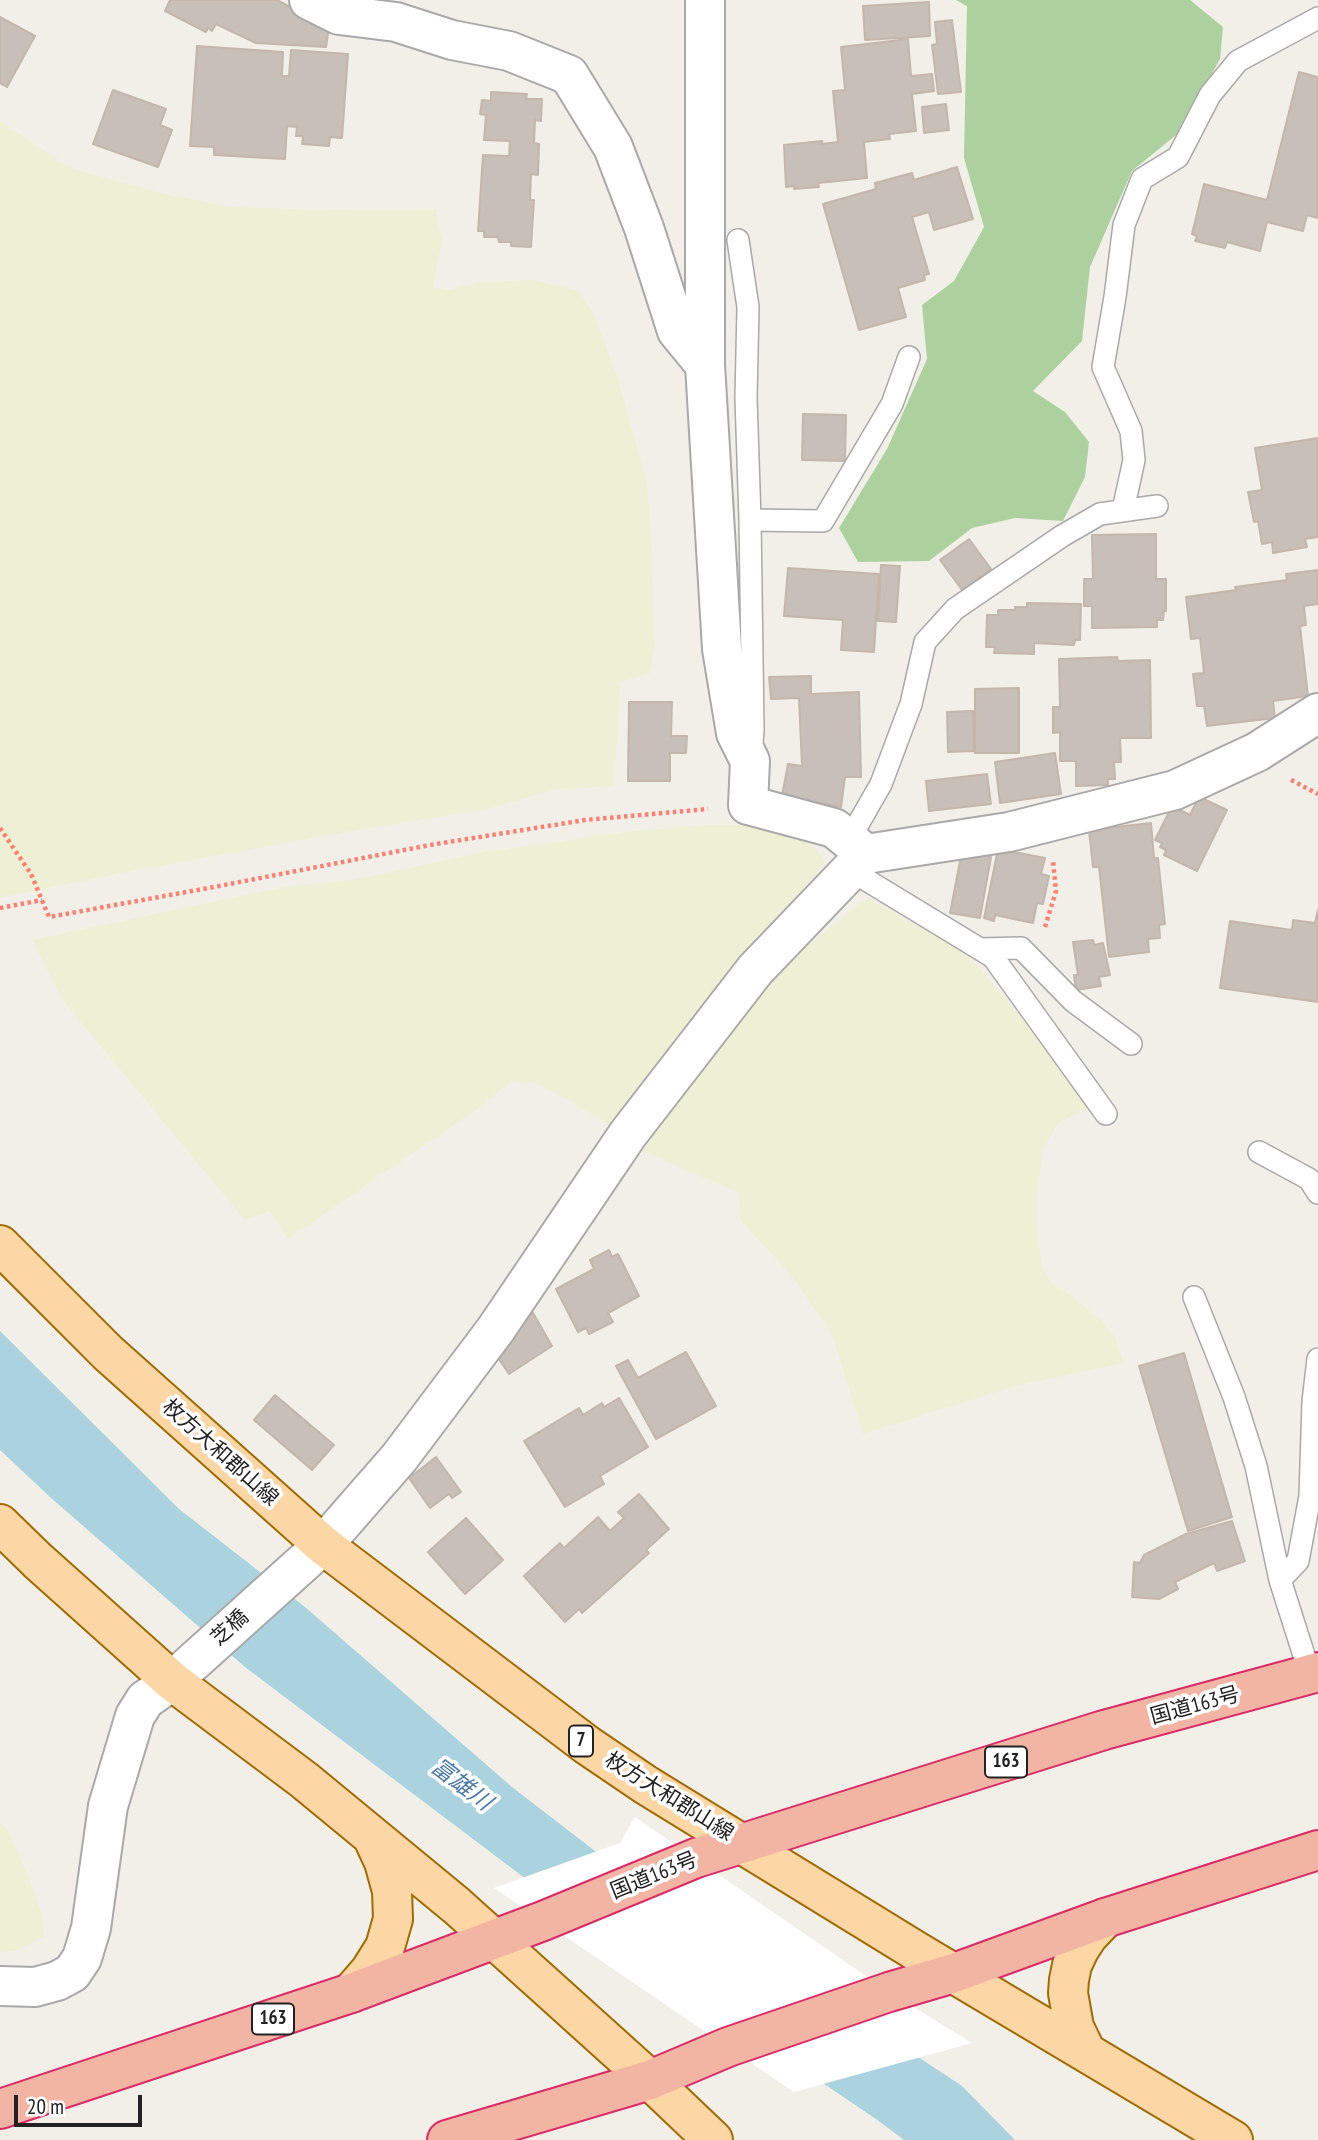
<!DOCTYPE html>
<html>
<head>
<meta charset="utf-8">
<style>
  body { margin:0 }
  #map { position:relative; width:1318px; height:2140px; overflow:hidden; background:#f2efe9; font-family:"PT Sans Narrow",sans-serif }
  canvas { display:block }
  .scale { position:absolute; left:14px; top:2095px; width:128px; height:32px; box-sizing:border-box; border:4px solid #222; border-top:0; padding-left:9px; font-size:21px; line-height:24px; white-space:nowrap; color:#222; -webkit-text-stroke:5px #fff; paint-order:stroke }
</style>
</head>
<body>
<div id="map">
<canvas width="1318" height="2140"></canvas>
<div class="scale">20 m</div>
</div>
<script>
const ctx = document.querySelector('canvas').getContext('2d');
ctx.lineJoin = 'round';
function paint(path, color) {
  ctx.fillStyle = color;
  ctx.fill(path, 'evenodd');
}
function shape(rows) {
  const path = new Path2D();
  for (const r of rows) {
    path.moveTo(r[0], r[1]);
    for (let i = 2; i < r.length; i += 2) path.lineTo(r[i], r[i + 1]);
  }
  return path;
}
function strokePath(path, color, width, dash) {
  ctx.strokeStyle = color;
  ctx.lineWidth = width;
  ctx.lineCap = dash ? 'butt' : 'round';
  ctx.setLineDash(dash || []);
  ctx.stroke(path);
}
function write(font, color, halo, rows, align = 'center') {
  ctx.font = font + ' "PT Sans Narrow","Noto Sans JP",sans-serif';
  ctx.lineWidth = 7;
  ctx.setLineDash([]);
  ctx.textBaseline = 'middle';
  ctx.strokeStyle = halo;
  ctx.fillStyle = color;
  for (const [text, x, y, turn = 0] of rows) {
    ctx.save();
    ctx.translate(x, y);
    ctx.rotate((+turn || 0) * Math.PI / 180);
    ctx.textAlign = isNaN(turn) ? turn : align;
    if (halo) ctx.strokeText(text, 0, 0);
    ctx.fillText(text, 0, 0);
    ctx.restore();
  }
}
paint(shape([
  [0,121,73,169,169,195,231,207,333,210,436,209,442,241,433,287,450,290,479,282,533,280,579,291,595,316,618,379,647,483,652,558,655,647,649,674,620,682,614,786,558,789,484,810,357,830,116,874,0,898],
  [703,825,759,825,810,843,826,862,709,999,613,1126,539,1084,511,1081,479,1108,288,1239,270,1211,245,1220,63,1001,32,940,279,888,357,879,485,852,625,832],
  [867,898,953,944,980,969,1028,1025,1076,1090,1094,1109,1082,1110,1058,1124,1043,1149,1037,1199,1038,1234,1042,1266,1051,1283,1072,1296,1100,1319,1115,1337,1124,1363,1019,1385,863,1434,832,1334,791,1275,740,1220,739,1193,643,1151,706,1058,751,1002,801,951],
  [0,1822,7,1829,28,1875,42,1915,44,1937,15,1951,0,1952]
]), '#eef0d5');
paint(shape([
  [956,0,1190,0,1223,27,1220,59,1181,131,1132,171,1090,267,1082,341,1033,391,1065,412,1089,442,1085,477,1063,521,1015,518,972,528,929,561,858,562,839,528,887,449,927,359,922,305,954,281,984,227,964,158,967,6]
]), '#add19e');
paint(shape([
  [0,1331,179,1509,305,1607,512,1787,617,1868,775,1962,962,2086,1015,2140,904,2140,876,2119,747,2032,652,1974,245,1667,50,1497,0,1450]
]), '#aad3df');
paint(shape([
  [635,1817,889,1992,972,2043,794,2092,494,1888,620,1843]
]), '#fff');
const building = shape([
  [170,0,277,0,307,16,330,21,326,47,256,43,216,24,212,31,208,28,206,32,165,11,170,0],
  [929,2,930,36,865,40,863,6,929,2],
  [0,17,35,36,7,87,0,83,0,17],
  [952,20,961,92,938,94,932,45,937,44,935,22,952,20],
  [908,39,911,76,932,74,934,91,912,94,916,131,889,134,890,139,864,142,867,178,818,183,819,187,794,189,794,186,786,187,784,145,822,141,822,144,838,142,833,91,845,90,841,47,908,39],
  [197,46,283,52,282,76,289,76,291,50,348,54,342,138,330,137,329,146,302,144,303,136,296,136,297,127,287,126,285,159,214,155,214,147,190,146,197,46],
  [1299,72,1318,77,1318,218,1307,215,1303,231,1267,222,1260,251,1227,242,1225,248,1195,241,1197,236,1192,234,1204,184,1267,200,1299,72],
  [113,90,166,109,160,125,172,130,158,167,93,144,113,90],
  [491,92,527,94,526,99,542,99,541,121,535,120,534,143,539,144,538,175,531,174,530,200,534,200,531,247,511,246,511,242,499,242,498,237,484,237,484,231,478,231,483,155,509,156,510,141,484,140,486,115,480,114,482,100,491,101,491,92],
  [946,104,949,130,924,133,922,107,946,104],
  [957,167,973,219,934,230,929,212,912,217,929,274,924,275,925,280,898,288,906,317,859,330,823,204,876,189,875,183,912,173,914,180,957,167],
  [803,414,846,415,845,461,802,460,803,414],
  [1318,438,1318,537,1305,539,1307,547,1273,553,1272,542,1262,544,1258,521,1254,522,1248,492,1262,490,1255,448,1318,438],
  [1156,534,1156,579,1166,579,1166,611,1164,611,1163,620,1157,620,1157,627,1092,628,1092,606,1084,606,1084,579,1093,579,1092,535,1156,534],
  [969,539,991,569,962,590,940,560,969,539],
  [881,565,900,566,896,622,878,621,881,565],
  [788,568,879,574,874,652,841,650,843,620,784,616,788,568],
  [1318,570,1318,604,1304,606,1306,625,1300,626,1308,696,1273,701,1275,718,1207,726,1204,706,1197,706,1193,674,1204,673,1200,638,1191,639,1186,597,1236,590,1235,587,1287,580,1286,574,1318,570],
  [1027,603,1081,604,1080,640,1075,640,1074,645,1034,643,1034,654,994,653,995,647,986,647,987,615,998,615,998,610,1015,610,1015,607,1027,607,1027,603],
  [1117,657,1118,661,1150,660,1151,738,1120,738,1121,762,1114,762,1115,779,1108,779,1108,785,1076,786,1076,761,1060,761,1060,732,1053,733,1053,707,1060,707,1059,659,1117,657],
  [811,676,811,694,859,692,861,777,845,777,841,807,782,796,788,764,802,766,799,698,771,699,769,677,811,676],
  [1019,688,1019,753,975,753,975,689,1019,688],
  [629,702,672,702,671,736,687,736,686,753,670,753,670,781,628,781,629,702],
  [973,711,974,751,948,752,947,712,973,711],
  [1055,753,1061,794,1000,803,995,762,1055,753],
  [987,774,991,804,929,811,926,781,987,774],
  [1199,797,1227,810,1197,871,1164,855,1166,850,1160,847,1162,843,1155,840,1172,806,1190,815,1199,797],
  [1151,823,1154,858,1158,858,1165,924,1159,925,1160,938,1148,939,1149,952,1109,957,1099,867,1093,867,1089,830,1151,823],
  [998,849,1045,858,1041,874,1049,876,1043,904,1037,903,1033,923,995,915,994,921,984,918,998,849],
  [962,851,991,857,980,918,950,913,962,851],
  [1318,910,1318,1002,1220,988,1230,921,1292,930,1293,920,1315,923,1318,910],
  [1093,940,1094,945,1103,943,1110,975,1099,977,1101,986,1076,990,1074,975,1078,975,1073,942,1093,940],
  [609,1250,612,1257,618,1254,639,1296,608,1313,613,1322,589,1334,586,1328,578,1332,556,1289,594,1269,590,1260,609,1250],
  [529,1306,552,1346,509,1374,494,1352,529,1306],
  [686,1352,716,1406,656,1439,616,1366,628,1360,638,1378,686,1352],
  [1184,1353,1232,1517,1188,1531,1139,1366,1184,1353],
  [275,1395,334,1445,312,1470,254,1420,275,1395],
  [619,1398,648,1447,600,1476,604,1484,565,1507,524,1441,579,1408,583,1415,602,1403,604,1407,619,1398],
  [436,1457,461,1492,452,1498,449,1494,430,1508,409,1478,436,1457],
  [639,1494,669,1529,646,1550,649,1553,582,1613,579,1609,565,1622,524,1576,560,1543,564,1548,598,1517,610,1531,624,1518,618,1512,639,1494],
  [466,1518,503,1560,465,1594,428,1552,466,1518],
  [1232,1521,1245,1561,1217,1571,1214,1563,1175,1582,1178,1589,1159,1599,1132,1597,1134,1562,1140,1563,1144,1555,1186,1534,1232,1521]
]);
paint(building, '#c7bfb8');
strokePath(building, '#c4b6ab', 2);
const service = shape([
  [738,240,748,307,746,398,750,520,753,729,752,744],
  [1123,510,1134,460,1131,431,1103,367,1115,297,1124,225,1142,179,1178,157,1210,95,1238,61,1318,18],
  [750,520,823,521,892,404,909,357],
  [849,840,881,784,911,704,925,642,955,609,1062,536,1100,514,1157,506],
  [850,870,993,957,1106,1114],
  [980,949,1021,948,1073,1001,1131,1044],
  [1259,1152,1309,1179,1318,1193],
  [1194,1297,1234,1397,1256,1466,1280,1580,1310,1674],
  [1280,1580,1298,1561,1310,1496,1313,1402,1318,1359]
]);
const minor = shape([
  [309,0,339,15,396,22,452,40,509,51,569,75,613,147,644,228,677,331,705,365,722,649,736,733,750,761,748,805,834,828,866,854],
  [705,0,705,365],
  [0,1986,35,1987,57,1981,72,1973,82,1958,91,1928,108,1806,135,1716,145,1700,172,1681,323,1545,399,1458,496,1329,628,1134,755,970,866,854,1009,832,1175,790,1257,752,1318,713]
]);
const primary = shape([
  [0,1245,108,1353,323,1545,587,1745,646,1785,916,1951,1233,2140],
  [0,1524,38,1561,172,1681,304,1780,457,1906,650,2080,713,2140],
  [351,1993,370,1971,385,1947,393,1919,392,1891,384,1862,372,1836],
  [1086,2052,1074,2027,1068,1993,1069,1980,1072,1965,1079,1950,1088,1936,1105,1918]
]);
const trunk = shape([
  [0,2109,351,1993,543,1921,696,1858,1104,1730,1318,1672],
  [447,2140,650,2080,728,2047,889,1992,954,1973,1105,1918,1318,1850]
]);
strokePath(service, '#a9a9a9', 24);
strokePath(minor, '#a9a9a9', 42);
strokePath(primary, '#a06b00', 42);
strokePath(trunk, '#dc2a67', 42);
strokePath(shape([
  [1291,780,1318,794],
  [0,828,31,874,49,917,214,887,430,845,585,820,708,809],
  [0,908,42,900],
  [1045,927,1056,891,1053,861]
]), '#fa8072', 4.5, [3.5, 3.5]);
strokePath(service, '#fff', 21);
strokePath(minor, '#fff', 38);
strokePath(primary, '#fcd6a4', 38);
strokePath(trunk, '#f2b4a3', 38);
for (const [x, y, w] of [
  [581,1741,24],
  [1006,1762,42],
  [273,2019,42]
]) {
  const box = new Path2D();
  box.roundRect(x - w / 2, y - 15.5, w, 31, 5);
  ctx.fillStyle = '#fff';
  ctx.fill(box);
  strokePath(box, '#222', 2);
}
write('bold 19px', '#222', null, [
  ["7",581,1741],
  ["163",1006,1762],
  ["163",273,2019]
]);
write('21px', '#222', '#fff', [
  ["枚方大和郡山線",220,1453,42],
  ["芝橋",230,1628,-42],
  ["国道163号",1195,1706,-15],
  ["枚方大和郡山線",669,1797,32],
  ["国道163号",654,1876,-22]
]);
write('italic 23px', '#4a7aab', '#fff', [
  ["富雄川",461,1785,37]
]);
</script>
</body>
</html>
